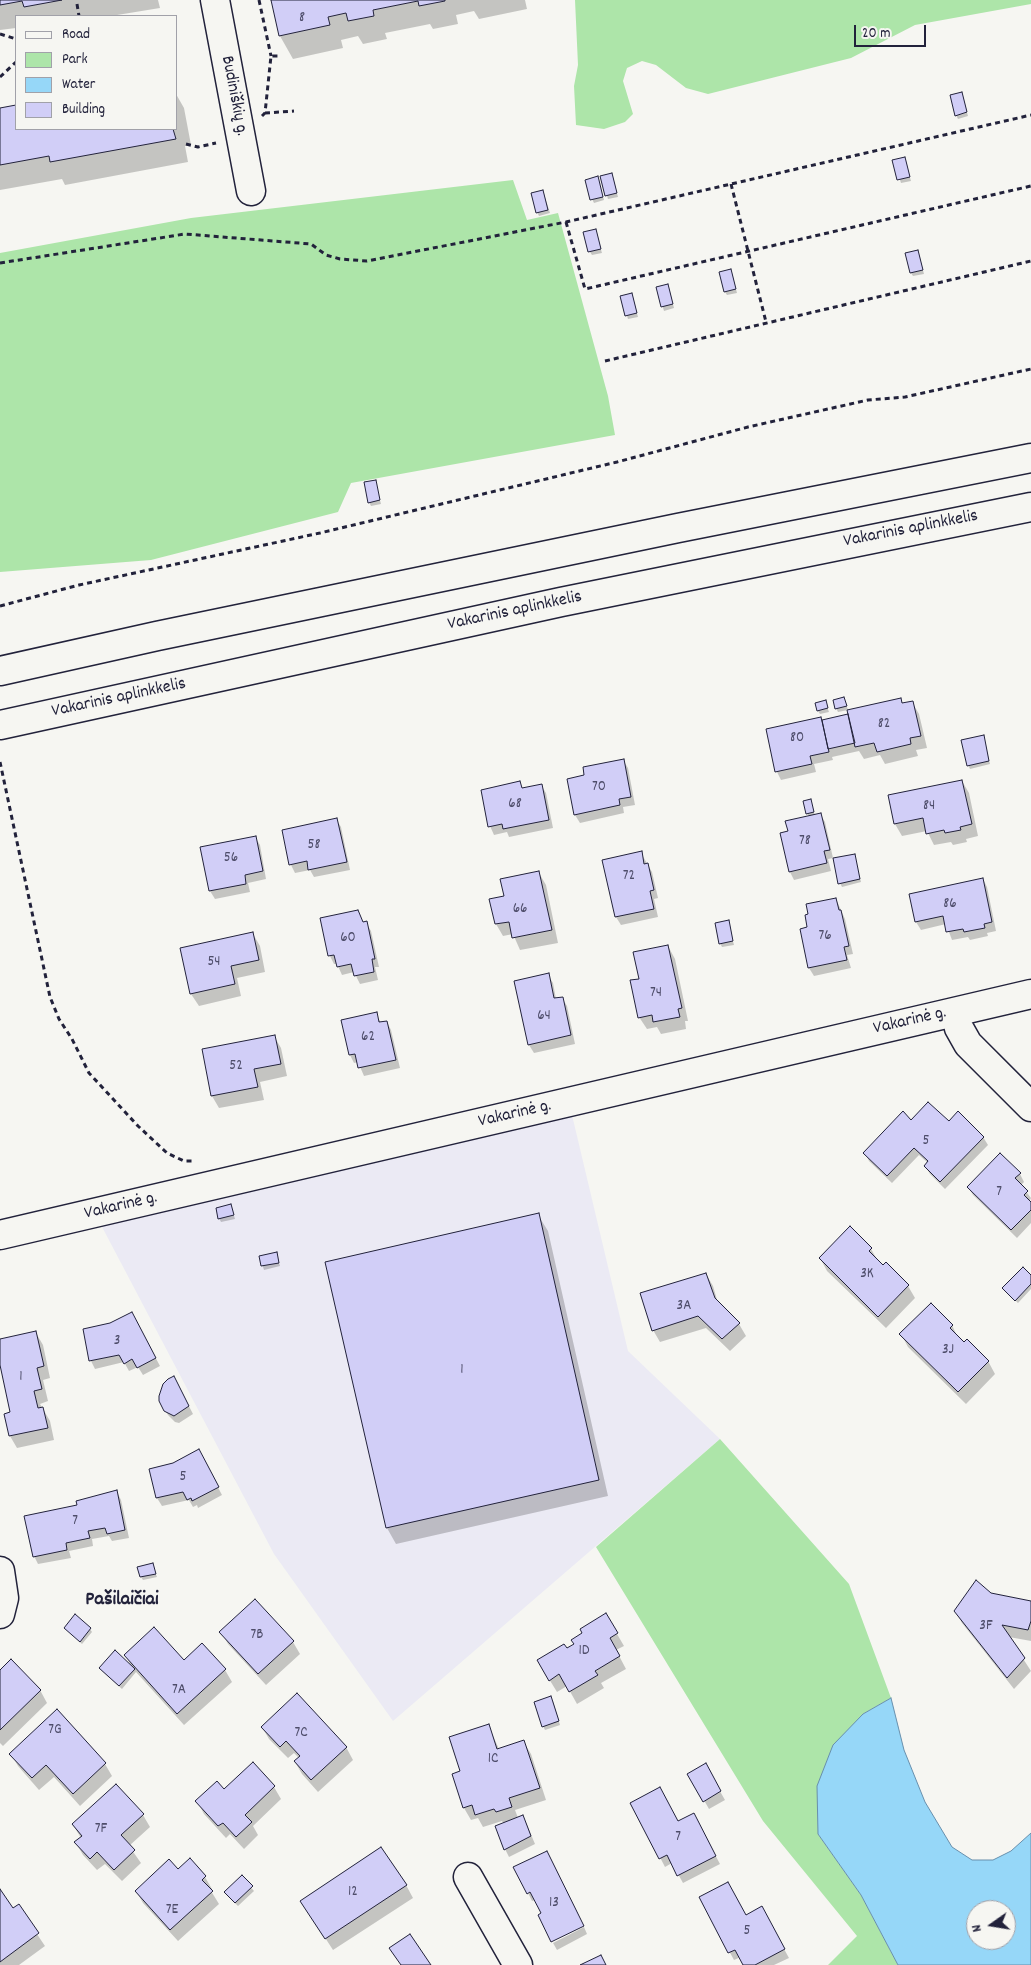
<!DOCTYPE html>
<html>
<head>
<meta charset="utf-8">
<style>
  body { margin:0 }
  #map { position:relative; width:1031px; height:1965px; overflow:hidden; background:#f6f6f2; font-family:Dekko,sans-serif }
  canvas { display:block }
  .legend { position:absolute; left:15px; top:15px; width:162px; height:115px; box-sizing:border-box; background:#f6f6f2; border:1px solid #a1a1a9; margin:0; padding:6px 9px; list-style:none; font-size:15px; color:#22223b }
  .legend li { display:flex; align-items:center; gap:10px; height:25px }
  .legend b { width:25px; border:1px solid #a1a1a9 }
  .north { position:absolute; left:966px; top:1900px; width:50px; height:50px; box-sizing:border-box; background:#f6f6f2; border:1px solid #a1a1a9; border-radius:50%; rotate:257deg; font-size:14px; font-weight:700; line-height:20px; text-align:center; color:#22223b }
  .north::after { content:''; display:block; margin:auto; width:18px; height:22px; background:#22223b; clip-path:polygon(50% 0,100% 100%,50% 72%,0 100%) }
  .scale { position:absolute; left:854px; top:25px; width:72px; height:22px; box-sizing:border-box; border:2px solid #22223b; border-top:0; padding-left:6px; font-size:15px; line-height:18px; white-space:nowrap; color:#22223b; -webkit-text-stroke:4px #f6f6f2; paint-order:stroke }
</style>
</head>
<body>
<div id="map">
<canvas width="1031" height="1965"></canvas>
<ul class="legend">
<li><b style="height:6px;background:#f6f6f2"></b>Road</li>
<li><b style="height:14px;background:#ade5a9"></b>Park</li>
<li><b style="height:14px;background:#96d7f8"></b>Water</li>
<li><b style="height:14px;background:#d1cef7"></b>Building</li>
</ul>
<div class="north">N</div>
<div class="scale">20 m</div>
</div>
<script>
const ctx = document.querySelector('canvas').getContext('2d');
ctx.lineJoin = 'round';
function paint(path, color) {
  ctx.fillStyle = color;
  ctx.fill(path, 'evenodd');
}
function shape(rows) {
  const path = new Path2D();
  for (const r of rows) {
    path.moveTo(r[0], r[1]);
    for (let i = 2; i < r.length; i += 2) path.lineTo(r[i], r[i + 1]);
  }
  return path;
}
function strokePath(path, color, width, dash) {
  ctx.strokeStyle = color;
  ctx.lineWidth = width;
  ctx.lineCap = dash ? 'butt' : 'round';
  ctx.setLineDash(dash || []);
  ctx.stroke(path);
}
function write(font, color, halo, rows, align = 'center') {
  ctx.font = font + ' Dekko,sans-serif';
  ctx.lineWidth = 4.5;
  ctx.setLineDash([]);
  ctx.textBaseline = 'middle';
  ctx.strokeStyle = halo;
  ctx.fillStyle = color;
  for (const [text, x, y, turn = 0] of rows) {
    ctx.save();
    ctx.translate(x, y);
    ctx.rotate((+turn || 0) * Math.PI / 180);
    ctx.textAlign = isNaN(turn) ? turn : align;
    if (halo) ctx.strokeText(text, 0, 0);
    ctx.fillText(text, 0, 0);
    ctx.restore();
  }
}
paint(shape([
  [572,1115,628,1351,720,1439,393,1721,274,1554,100,1223]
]), '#ebeaf4');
paint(shape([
  [575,0,1031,0,1031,4,915,25,851,58,708,94,686,88,656,65,642,61,627,68,623,81,633,114,625,122,604,129,576,125,574,86,578,65],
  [513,180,527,220,558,213,608,396,615,435,351,483,338,512,151,560,0,572,0,253,191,218],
  [720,1439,849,1584,891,1698,863,1714,818,1834,861,1895,898,1965,828,1965,857,1936,763,1821,596,1547]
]), '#ade5a9');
const water = shape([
  [891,1698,904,1750,925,1802,952,1847,972,1860,993,1860,1011,1851,1031,1833,1031,1965,898,1965,861,1895,818,1834,817,1786,833,1745,863,1714,891,1698],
  [976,1910,1006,1910,1006,1940,976,1940,976,1910]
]);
paint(water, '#96d7f8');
strokePath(water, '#688fac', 1);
paint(shape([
  [0,0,158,0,160,8,111,16,16,16,16,28,0,30],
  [272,0,525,0,527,9,479,19,474,11,456,15,458,24,433,29,430,24,385,33,387,39,363,44,358,36,341,40,343,48,293,59,280,36],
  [176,94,184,108,191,145,185,146,188,162,65,185,62,179,0,190,0,110,16,107,16,129,176,129],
  [962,94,968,116,958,119,956,115],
  [904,158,911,181,901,183,894,161],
  [612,174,618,197,608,199,601,177],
  [599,181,604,200,594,203,592,199],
  [543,191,550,213,539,216,537,212],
  [595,230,602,253,592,255,590,252],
  [919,255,924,274,913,276,911,273],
  [732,274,737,293,727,295,725,292],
  [668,285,674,308,664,311,657,288],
  [632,294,638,317,628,319,621,297],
  [375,481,381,504,371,506,369,502],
  [844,698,848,710,838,712,836,708],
  [901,699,903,704,912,702,919,714,927,748,916,750,918,756,885,764,880,755,864,759,859,751,832,757,833,760,814,764,816,772,781,780,777,772,767,730,820,718,822,721],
  [825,701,829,712,820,714,818,711],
  [983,736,990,764,970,769,968,765],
  [623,760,628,768,635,805,623,807,624,813,580,823,575,815,586,776],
  [962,781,969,793,978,836,966,839,967,842,953,845,951,842,934,845,927,831,902,836,895,824],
  [519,783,523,789,541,785,546,793,553,828,509,837,507,832,494,835,490,826],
  [810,801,815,815,820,814,825,822,833,858,828,859,831,871,794,880,790,872,789,832,809,817,807,813],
  [336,819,341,827,350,870,314,877,310,870,295,873,291,865,283,831],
  [255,837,260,845,266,879,248,883,250,892,215,899,210,891],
  [641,853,652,872,658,898,654,899,658,917,621,925,616,917,604,860],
  [854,855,861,882,842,887,840,883],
  [539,873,546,885,558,943,520,950,513,934,503,936,496,924,491,900,505,897],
  [983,879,987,887,996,931,987,933,988,936,970,940,968,937,952,940,946,924,921,930,916,922],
  [836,899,845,919,853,954,847,955,851,968,814,976,809,968,809,928],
  [321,919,366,923,371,931,379,967,375,967,378,980,360,984,354,972,342,975,337,964,334,964,330,956],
  [728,922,734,945,722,947,720,943],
  [253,934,260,946,265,972,237,978,241,996,199,1006,191,994],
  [668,946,675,959,688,1021,685,1021,686,1029,661,1034,657,1027,647,1029,639,1017,640,980],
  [548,975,553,983,556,999,562,998,567,1006,575,1044,534,1053,529,1045],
  [376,1014,381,1023,387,1022,391,1030,400,1068,364,1076,358,1062,354,1063,350,1055],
  [274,1036,281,1048,287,1076,260,1082,264,1100,219,1108,212,1096,203,1050],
  [911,1121,949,1123,983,1137,988,1145,945,1189,930,1174,925,1166,928,1163,919,1155,892,1183,869,1161,865,1153],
  [1020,1174,1024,1182,1021,1185,1031,1198,1029,1202,1031,1204,1031,1223,1017,1238,973,1195,968,1187],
  [231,1206,235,1219,221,1222,219,1218],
  [538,1215,548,1231,608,1496,396,1544,387,1528,327,1263],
  [871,1249,878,1261,908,1286,915,1298,886,1328,827,1271,820,1258],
  [276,1253,280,1266,264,1270,260,1257],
  [706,1274,713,1286,718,1303,739,1324,746,1336,730,1351,706,1328,660,1342,653,1330],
  [1031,1277,1031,1289,1018,1303,1006,1292],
  [136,1321,160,1366,143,1375,138,1367,129,1371,124,1362,95,1369,91,1361],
  [952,1325,958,1338,988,1361,995,1374,966,1404,908,1347,901,1334],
  [36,1333,43,1345,50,1378,43,1380,48,1401,40,1404,50,1421,54,1440,17,1448,10,1436,5,1415,12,1413,0,1359,0,1340],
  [178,1385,193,1414,179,1423,175,1422,168,1415,163,1407],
  [203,1459,222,1495,198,1508,197,1505,193,1507,189,1500,162,1506,157,1498,151,1470],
  [117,1492,121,1500,129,1538,112,1541,109,1536,92,1539,93,1546,69,1551,71,1558,38,1564,34,1556,78,1506],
  [152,1565,157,1577,143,1580,141,1577],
  [991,1594,1031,1602,1031,1641,1009,1637,1031,1671,1014,1689,962,1623,955,1611],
  [606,1615,624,1646,616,1650,626,1669,601,1683,604,1688,577,1704,567,1686,557,1692,538,1661,575,1644,584,1634],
  [65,1628,90,1629,92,1632,82,1644],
  [221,1632,293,1642,300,1654,266,1685,228,1644],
  [125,1655,184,1661,225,1670,232,1682,184,1725,136,1672,122,1689,102,1671,100,1668,132,1667],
  [0,1672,40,1690,47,1703,3,1746,0,1743],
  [553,1701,560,1725,545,1730,543,1726],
  [488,1725,499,1749,523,1741,531,1754,546,1800,515,1810,518,1818,523,1817,527,1825,535,1844,509,1857,505,1849,504,1824,502,1821,483,1827,478,1818,471,1820,464,1808,453,1775,461,1772],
  [262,1727,346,1747,353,1760,318,1792,302,1774,295,1762,299,1758,294,1753,288,1758,269,1739],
  [11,1754,105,1764,112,1776,80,1806,54,1777,39,1790,18,1766],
  [253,1764,274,1787,281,1799,253,1826,258,1835,244,1849,230,1834,226,1838,204,1814,197,1801,224,1791],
  [705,1765,725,1800,709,1809,689,1774],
  [632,1803,678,1823,698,1823,720,1864,683,1883,672,1863,665,1867],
  [143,1815,150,1827,129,1846,141,1863,122,1881,105,1864,97,1870,83,1855,76,1843,81,1838,73,1825],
  [546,1853,543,1914,536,1900,532,1901,528,1893],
  [190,1860,205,1877,212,1889,211,1891,219,1904,178,1941,143,1903,136,1891,178,1871],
  [242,1877,254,1891,238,1906,228,1896],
  [406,1885,413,1898,333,1950,309,1913],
  [0,1891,13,1910,18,1906,45,1946,19,1965,0,1965],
  [700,1898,746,1916,766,1916,789,1958,774,1965,745,1965,741,1957,734,1960],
  [584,1927,587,1934,557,1950,553,1943]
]), '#0003');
const building = shape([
  [0,0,62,0,24,7,22,1,0,5,0,0],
  [271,0,445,0,445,1,419,6,418,1,373,10,374,16,348,21,346,13,328,17,330,25,279,36,271,0],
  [962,92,967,112,955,116,950,95,962,92],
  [16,105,16,129,173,129,176,139,50,162,49,156,0,165,0,108,16,105],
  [905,157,910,177,897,180,892,160,905,157],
  [612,173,617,193,605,196,600,176,612,173],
  [598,176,603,197,590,200,585,180,598,176],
  [543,190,548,210,536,213,531,193,543,190],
  [596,229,601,249,588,252,583,232,596,229],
  [918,250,923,270,910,273,905,253,918,250],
  [731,269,736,289,724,292,719,272,731,269],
  [668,284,673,304,661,307,656,287,668,284],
  [632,293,637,313,625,316,620,296,632,293],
  [376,480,380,500,368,503,364,482,376,480],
  [844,697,847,706,835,709,833,700,844,697],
  [901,698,902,703,913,701,921,736,910,738,911,744,877,752,874,743,855,747,847,710,901,698],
  [826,700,828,708,817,711,815,703,826,700],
  [848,714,855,743,828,749,822,720,848,714],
  [821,717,829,752,810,756,812,764,775,772,766,729,821,717],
  [984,735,989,761,967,766,961,740,984,735],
  [624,759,631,797,619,799,620,805,574,815,567,779,584,775,583,767,624,759],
  [962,780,972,824,960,827,961,830,945,833,944,830,926,834,923,818,894,824,888,795,962,780],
  [520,781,522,788,542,784,549,820,503,829,502,824,488,827,481,790,520,781],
  [811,799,814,812,806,814,803,801,811,799],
  [821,813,830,850,824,851,827,863,789,872,780,833,788,831,785,821,821,813],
  [337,818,347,862,308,870,307,861,289,865,282,830,337,818],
  [256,836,263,871,245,875,246,884,209,891,200,847,256,836],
  [642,851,644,864,648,863,654,890,650,891,654,909,615,917,602,860,642,851],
  [855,854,860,879,838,884,833,858,855,854],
  [539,871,552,930,512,938,509,922,495,924,489,899,504,896,500,879,539,871],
  [983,878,992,922,984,924,985,928,964,932,963,929,946,932,943,916,915,922,909,894,983,878],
  [836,898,839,910,841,910,849,946,844,947,847,960,808,968,800,929,807,927,805,915,808,914,806,904,836,898],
  [358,910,363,922,367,921,375,959,372,959,374,972,354,976,351,964,337,967,334,955,328,956,320,918,358,910],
  [729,920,733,941,719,944,715,923,729,920],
  [253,932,259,960,231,966,235,984,190,994,180,948,253,932],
  [668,945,682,1008,678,1009,680,1017,653,1022,652,1015,638,1018,630,980,639,979,633,952,668,945],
  [549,973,554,998,563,997,571,1035,528,1045,514,981,549,973],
  [377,1012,379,1022,387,1021,396,1060,358,1068,355,1054,349,1055,341,1020,377,1012],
  [275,1035,281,1064,254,1069,258,1087,211,1096,202,1049,275,1035],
  [928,1102,949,1121,958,1111,984,1137,940,1182,924,1166,928,1161,914,1148,887,1176,863,1153,903,1111,911,1120,928,1102],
  [1000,1153,1021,1173,1015,1178,1028,1191,1024,1195,1031,1202,1031,1210,1011,1230,967,1187,1000,1153],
  [231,1204,234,1215,218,1219,216,1208,231,1204],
  [539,1213,599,1480,386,1528,325,1262,539,1213],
  [850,1226,872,1248,869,1251,883,1265,886,1262,909,1285,878,1317,819,1258,850,1226],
  [277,1252,279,1263,261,1266,259,1256,277,1252],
  [1023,1267,1031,1275,1031,1284,1015,1301,1002,1288,1023,1267],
  [706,1273,715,1298,740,1323,722,1339,698,1316,652,1331,640,1293,706,1273],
  [931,1303,953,1325,950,1328,964,1342,967,1339,989,1361,958,1392,899,1334,931,1303],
  [132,1312,156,1358,137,1368,132,1359,124,1364,119,1355,89,1361,83,1329,110,1323,132,1312],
  [36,1331,44,1366,37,1368,42,1389,34,1391,38,1408,43,1407,48,1428,9,1436,4,1414,10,1412,0,1365,0,1339,36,1331],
  [174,1376,189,1406,174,1416,164,1411,159,1401,159,1396,163,1384,168,1379,174,1376],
  [199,1449,219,1487,192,1501,191,1498,187,1500,183,1492,156,1498,149,1469,173,1463,199,1449],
  [117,1490,125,1530,107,1534,105,1528,88,1531,90,1538,66,1543,67,1550,33,1557,24,1516,77,1505,76,1501,117,1490],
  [153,1563,156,1574,140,1577,137,1567,153,1563],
  [976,1580,991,1593,1031,1601,1031,1621,1028,1630,1002,1625,1025,1658,1007,1678,954,1611,976,1580],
  [255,1599,294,1641,258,1674,219,1632,255,1599],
  [606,1613,618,1633,610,1638,620,1656,595,1671,598,1675,569,1692,559,1674,549,1681,537,1660,564,1644,567,1648,574,1644,571,1640,582,1633,580,1629,606,1613],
  [75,1614,91,1628,80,1642,64,1628,75,1614],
  [154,1627,184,1660,202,1643,226,1669,177,1714,124,1655,154,1627],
  [115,1650,135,1669,119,1686,99,1668,115,1650],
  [11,1659,41,1690,0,1730,0,1670,11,1659],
  [297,1693,347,1747,311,1780,294,1761,300,1756,286,1741,280,1747,261,1727,297,1693],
  [551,1696,559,1721,542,1727,534,1702,551,1696],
  [57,1709,106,1763,73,1794,46,1765,32,1778,9,1754,57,1709],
  [489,1724,497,1749,524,1740,540,1788,509,1798,512,1807,496,1812,494,1809,475,1815,472,1805,463,1808,452,1774,460,1771,449,1737,489,1724],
  [253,1762,275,1786,245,1815,252,1822,236,1837,223,1823,218,1826,195,1801,217,1781,224,1789,253,1762],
  [706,1763,721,1791,703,1802,687,1774,706,1763],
  [116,1784,144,1814,121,1835,135,1850,114,1870,97,1852,90,1859,74,1842,82,1836,72,1824,116,1784],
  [660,1787,678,1821,694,1813,716,1856,677,1876,667,1855,659,1859,630,1803,660,1787],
  [523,1815,531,1836,504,1850,495,1826,523,1815],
  [381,1847,407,1885,325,1939,300,1901,381,1847],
  [547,1851,584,1926,551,1942,538,1915,541,1913,530,1892,527,1894,513,1867,547,1851],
  [190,1858,206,1876,202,1880,213,1891,170,1930,135,1891,169,1859,178,1869,190,1858],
  [242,1875,253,1886,235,1903,224,1892,242,1875],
  [728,1882,746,1915,762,1906,785,1949,755,1965,743,1965,735,1950,728,1953,699,1897,728,1882],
  [0,1889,13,1908,19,1904,39,1933,0,1962,0,1889],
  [410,1934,431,1965,401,1965,389,1948,410,1934],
  [601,1955,606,1965,580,1965,601,1955]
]);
paint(building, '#d1cef7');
strokePath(building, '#22223b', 1);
const minor = shape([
  [215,0,251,191],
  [955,1012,959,1028,968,1044,1031,1107],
  [0,1235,1031,994],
  [0,1571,4,1598,0,1614],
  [468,1877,518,1965]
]);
const trunk = shape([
  [0,671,157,636,678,528,1031,458],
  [0,725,561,602,1031,507]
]);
strokePath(minor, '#22223b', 31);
strokePath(trunk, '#22223b', 31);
strokePath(shape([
  [259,0,271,56],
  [77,4,79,16],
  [0,34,16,39],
  [0,77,16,62],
  [265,113,294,111],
  [262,116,265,113,271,56,280,56],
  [186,144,198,147,216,143],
  [731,184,766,322],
  [566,222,585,289,1031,186],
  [0,263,185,234,311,244,326,255,340,259,367,261,566,222,1031,115],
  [605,361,1031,261],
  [0,606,79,585,320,533,617,462,748,427,868,400,905,397,1031,369],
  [0,762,50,997,59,1019,72,1039,89,1073,138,1126,167,1153,184,1161,195,1161]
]), '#22223b', 3, [5, 4]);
strokePath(minor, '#f6f6f2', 28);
strokePath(trunk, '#f6f6f2', 28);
write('15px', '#4e4d6a', null, [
  ["8",302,19],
  ["82",884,725],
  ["80",797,739],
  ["70",599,788],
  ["68",515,805],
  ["84",929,807],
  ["78",805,842],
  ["58",314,846],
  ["56",231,859],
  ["72",629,877],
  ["86",950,905],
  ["66",520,910],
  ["76",825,937],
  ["60",348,939],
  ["54",214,963],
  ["74",656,994],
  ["64",544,1017],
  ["62",368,1038],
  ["52",236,1067],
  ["5",926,1142],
  ["7",999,1193],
  ["3K",867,1275],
  ["3A",684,1307],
  ["3",117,1342],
  ["3J",948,1351],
  ["1",462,1371],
  ["1",21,1378],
  ["5",183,1478],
  ["7",75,1522],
  ["3F",986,1627],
  ["7B",257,1636],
  ["1D",584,1652],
  ["7A",179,1691],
  ["7G",55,1731],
  ["7C",301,1734],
  ["1C",493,1760],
  ["7F",101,1830],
  ["7",678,1838],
  ["12",353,1893],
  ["13",554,1904],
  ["7E",172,1911],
  ["5",747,1932]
]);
write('18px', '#22223b', '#f6f6f2', [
  ["Budiniškių g.",233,96,79],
  ["Vakarinis aplinkkelis",911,530,-11],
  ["Vakarinis aplinkkelis",515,612,-12],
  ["Vakarinis aplinkkelis",119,699,-12],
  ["Vakarinė g.",910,1022,-13],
  ["Vakarinė g.",515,1115,-13],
  ["Vakarinė g.",121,1207,-13]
]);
write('bold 20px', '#22223b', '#f6f6f2', [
  ["Pašilaičiai",122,1601]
]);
</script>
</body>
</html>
